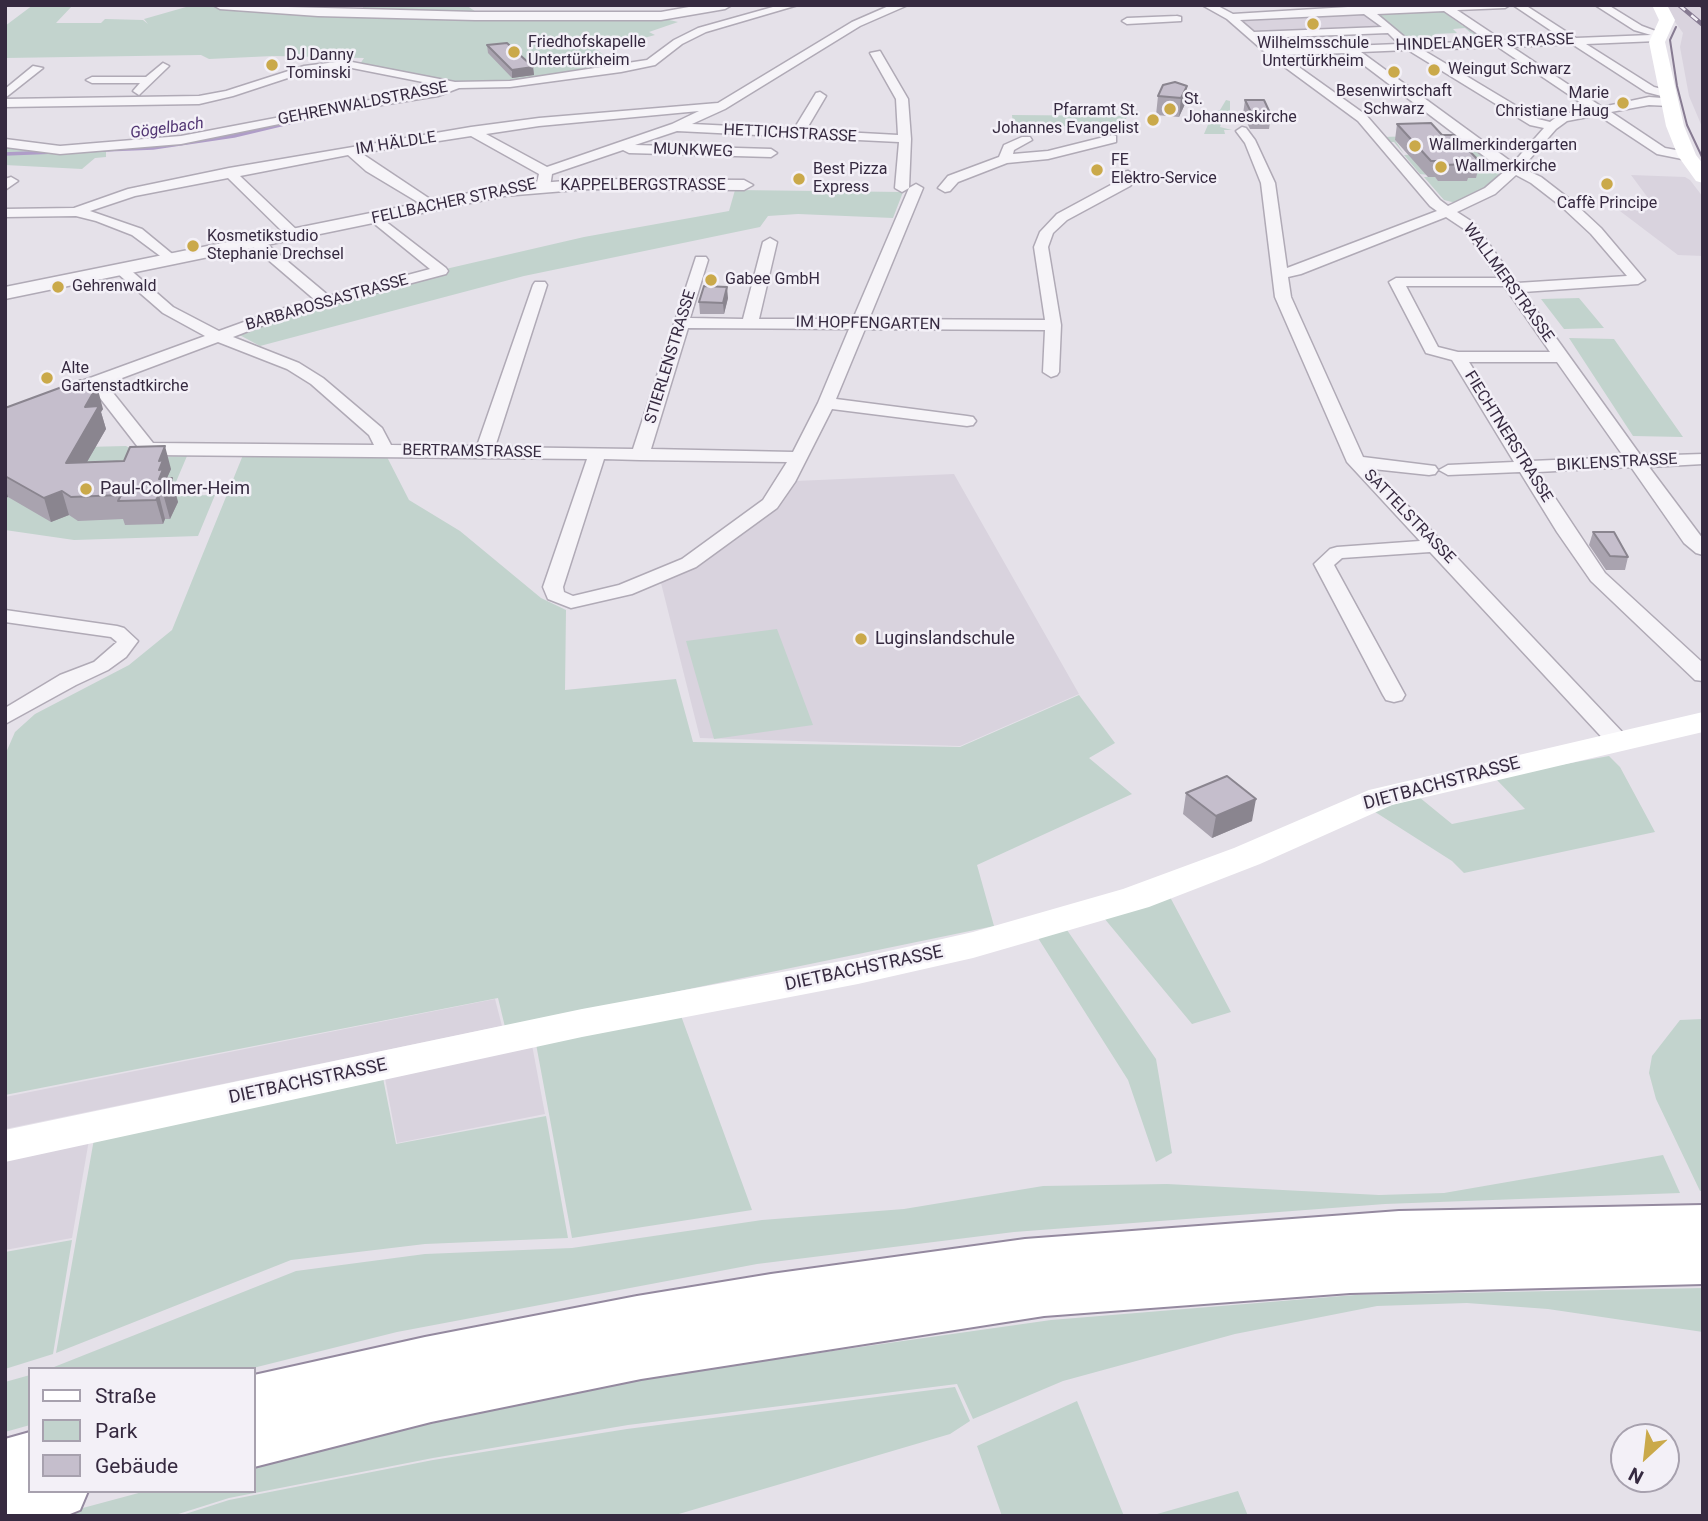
<!DOCTYPE html>
<html>
<head>
<meta charset="utf-8">
<style>
  body { margin:0 }
  #map { position:relative; width:1708px; height:1521px; overflow:hidden; background:#e5e1e9; font-family:Roboto,sans-serif }
  canvas { display:block }
  .frame { position:absolute; inset:0; border:7px solid #362a40; pointer-events:none }
  .legend { position:absolute; left:28px; top:1367px; width:228px; height:126px; box-sizing:border-box; background:#f3f0f7; border:2px solid #a7a1ae; margin:0; padding:9px 12px; list-style:none; font-size:21px; color:#362a40 }
  .legend li { display:flex; align-items:center; gap:14px; height:35px }
  .legend b { width:35px; border:2px solid #a7a1ae }
  .north { position:absolute; left:1610px; top:1423px; width:70px; height:70px; box-sizing:border-box; background:#f3f0f7; border:2px solid #a7a1ae; border-radius:50%; rotate:207deg; font-size:19px; font-weight:700; line-height:28px; text-align:center; color:#362a40 }
  .north::after { content:''; display:block; margin:auto; width:24px; height:32px; background:#caa94a; clip-path:polygon(50% 0,100% 100%,50% 72%,0 100%) }
</style>
</head>
<body>
<div id="map">
<canvas width="1708" height="1521"></canvas>
<div class="frame"></div>
<ul class="legend">
<li><b style="height:9px;background:#fff"></b>Straße</li>
<li><b style="height:19px;background:#c2d3cd"></b>Park</li>
<li><b style="height:19px;background:#c5becc"></b>Gebäude</li>
</ul>
<div class="north">N</div>
</div>
<script>
const ctx = document.querySelector('canvas').getContext('2d');
ctx.lineJoin = 'round';
function paint(path, color) {
  ctx.fillStyle = color;
  ctx.fill(path, 'evenodd');
}
function shape(rows) {
  const path = new Path2D();
  for (const r of rows) {
    path.moveTo(r[0], r[1]);
    for (let i = 2; i < r.length; i += 2) path.lineTo(r[i], r[i + 1]);
  }
  return path;
}
function strokePath(path, color, width, dash) {
  ctx.strokeStyle = color;
  ctx.lineWidth = width;
  ctx.lineCap = dash ? 'butt' : 'round';
  ctx.setLineDash(dash || []);
  ctx.stroke(path);
}
function write(font, color, halo, rows, align = 'center') {
  ctx.font = font + ' Roboto,sans-serif';
  ctx.lineWidth = 5;
  ctx.setLineDash([]);
  ctx.textBaseline = 'middle';
  ctx.strokeStyle = halo;
  ctx.fillStyle = color;
  for (const [text, x, y, turn = 0] of rows) {
    ctx.save();
    ctx.translate(x, y);
    ctx.rotate((+turn || 0) * Math.PI / 180);
    ctx.textAlign = isNaN(turn) ? turn : align;
    if (halo) ctx.strokeText(text, 0, 0);
    ctx.fillText(text, 0, 0);
    ctx.restore();
  }
}
paint(shape([
  [1663,5,1703,5,1703,129,1689,96,1680,47,1683,33],
  [1366,13,1387,29,1258,34,1239,19],
  [1631,175,1685,177,1690,180,1703,197,1703,256,1678,255,1612,205,1654,206],
  [954,474,1079,694,960,746,700,738,661,583,695,565,777,506,796,481],
  [495,999,502,1026,5,1129,5,1097],
  [532,1045,545,1114,397,1143,385,1078],
  [89,1140,72,1238,5,1250,5,1157]
]), '#d9d3de');
paint(shape([
  [33,5,73,5,56,23,101,23,105,19,143,20,148,24,144,19,193,5,279,12,661,18,678,22,649,32,655,35,615,46,594,47,618,67,493,84,455,82,360,64,364,58,273,56,209,59,201,55,5,58,5,26],
  [363,5,466,5,479,14,363,11],
  [1441,10,1463,26,1468,26,1479,34,1473,35,1465,28,1453,29,1457,33,1434,34,1443,42,1404,43,1401,41,1409,40,1373,13,1401,12,1404,14],
  [1226,100,1230,101,1230,120,1223,119,1220,127,1232,130,1224,130,1225,134,1204,134,1213,113,1220,110],
  [1012,115,1128,116,1120,127,1013,125],
  [1460,135,1462,137,1446,138,1450,142,1468,143,1504,170,1495,183,1456,203,1444,200,1424,177,1435,177,1439,181,1467,180,1420,174,1404,155,1421,154,1412,139,1395,140,1404,154,1394,142,1386,142,1381,137],
  [5,146,57,153,106,151,106,157,95,158,82,169,5,165],
  [735,190,903,192,893,218,798,214,768,216,760,227,524,276,260,346,234,332,258,320,437,271,584,237,729,211],
  [1579,298,1604,328,1564,329,1541,299],
  [1569,338,1614,339,1683,437,1633,436],
  [126,446,147,457,187,456,170,496,215,495,198,536,74,540,5,530,5,449],
  [243,455,387,457,409,500,460,531,541,598,566,610,565,690,676,679,693,742,960,747,1079,695,1115,743,1089,758,1132,794,977,865,994,926,505,1027,498,998,5,1095,5,755,15,732,35,714,129,665,172,630],
  [777,629,813,725,714,739,686,641],
  [1609,756,1620,767,1655,832,1464,873,1452,861,1372,810,1419,797,1452,824,1525,809,1494,777],
  [1170,897,1231,1012,1192,1024,1104,918],
  [1067,930,1156,1059,1172,1153,1156,1162,1128,1080,1038,938],
  [680,1013,752,1210,572,1238,536,1044],
  [1703,1019,1703,1191,1700,1191,1656,1099,1649,1073,1652,1056,1680,1020],
  [383,1078,396,1144,546,1116,568,1238,425,1244,291,1260,56,1353,94,1139],
  [1663,1155,1680,1193,1385,1204,1014,1232,757,1264,397,1332,249,1369,49,1369,296,1271,425,1254,572,1248,762,1220,904,1209,1043,1186,1167,1184,1379,1195,1444,1193],
  [72,1240,53,1354,5,1369,5,1252],
  [1703,1288,1703,1332,1548,1309,1467,1303,1377,1306,1235,1334,1063,1381,973,1419,957,1384,628,1425,433,1458,229,1498,172,1516,53,1516,146,1491,254,1491,254,1464,432,1419,635,1379,1051,1320,1355,1295],
  [30,1375,30,1425,5,1432,5,1382],
  [955,1387,970,1421,950,1434,672,1516,179,1516,229,1500,433,1460,627,1429],
  [1077,1401,1124,1516,1002,1516,977,1446],
  [1238,1491,1248,1516,1150,1516]
]), '#c2d3cd');
strokePath(shape([
  [5,154,153,148,234,136,318,116]
]), '#af9dc8', 3.5);
const minor = shape([
  [780,5,798,5,706,32,682,44,655,65,621,72,510,87,459,88,438,96,338,112,181,144,60,154,5,147,5,139,60,146,181,136,443,86,352,68,336,68,309,71,233,96,199,104,5,107,5,99,199,96,226,91,304,66,336,62,352,62,455,82,510,81,647,60,674,40,698,28,780,5],
  [891,5,908,5,860,26,725,109,692,124,794,129,816,93,820,92,826,96,806,130,898,135,896,99,870,53,880,51,908,99,911,139,909,188,902,192,895,188,899,142,677,131,635,145,771,149,777,153,771,157,629,153,623,150,552,174,550,187,543,191,536,187,539,174,471,136,361,153,436,203,438,206,431,210,366,171,348,155,240,176,299,232,301,235,294,239,289,238,228,178,135,196,90,211,142,229,176,257,178,260,176,263,171,264,132,235,96,221,76,216,5,217,5,209,74,208,128,189,229,168,471,127,539,118,718,103,852,22,891,5],
  [699,111,672,124,547,167,486,134,539,126,699,111],
  [1202,5,1216,5,1233,14,1364,6,1510,5,1505,8,1457,10,1502,40,1562,38,1513,5,1525,5,1576,38,1651,35,1634,30,1595,5,1608,5,1642,26,1661,33,1659,35,1662,38,1657,41,1586,44,1654,87,1673,92,1675,94,1669,98,1646,92,1572,44,1512,47,1602,107,1649,97,1674,99,1674,105,1670,106,1649,105,1611,112,1665,148,1692,153,1693,156,1687,160,1657,154,1598,115,1567,121,1556,129,1522,168,1541,177,1572,201,1601,228,1645,280,1638,284,1523,292,1641,456,1703,454,1703,464,1649,467,1703,539,1703,555,1696,553,1684,543,1631,467,1538,472,1605,573,1703,663,1703,681,1695,680,1591,581,1557,532,1520,472,1448,475,1439,470,1448,465,1514,462,1452,360,1426,353,1389,282,1396,278,1498,278,1464,229,1446,217,1301,274,1288,277,1291,297,1363,457,1435,466,1438,470,1435,474,1429,475,1373,469,1625,735,1628,740,1625,745,1609,745,1430,552,1342,558,1334,565,1405,695,1402,700,1394,702,1386,700,1383,695,1314,564,1330,549,1337,547,1420,541,1347,462,1275,297,1261,183,1245,143,1236,131,1242,127,1246,128,1255,140,1275,183,1287,268,1437,211,1430,206,1358,121,1267,54,1227,19,1202,5],
  [1444,11,1488,41,1413,44,1377,14,1444,11],
  [1364,14,1382,27,1254,32,1240,20,1364,14],
  [1388,33,1399,44,1274,49,1261,38,1388,33],
  [1498,47,1590,109,1559,115,1550,122,1538,119,1423,50,1498,47],
  [1408,50,1530,125,1544,128,1513,163,1361,52,1408,50],
  [1348,53,1497,166,1506,170,1485,188,1448,206,1440,200,1366,115,1282,55,1348,53],
  [1516,175,1531,183,1562,207,1591,234,1627,276,1517,283,1474,223,1457,212,1495,194,1516,175],
  [1406,286,1504,286,1550,352,1458,352,1438,347,1406,286],
  [1469,362,1557,362,1624,457,1531,461,1469,362],
  [1177,16,1181,17,1181,21,1127,24,1122,21,1127,18,1177,16],
  [163,63,169,66,167,68,139,95,133,91,140,83,92,83,86,80,92,77,146,77,163,63],
  [33,66,43,68,5,98,5,89,33,66],
  [1112,135,1116,136,1116,142,1048,159,1007,163,958,182,950,191,945,192,938,188,948,176,999,157,1004,145,1022,137,1030,137,1032,140,1014,150,1013,154,1048,151,1112,135],
  [1128,171,1137,178,1130,186,1067,220,1053,233,1048,247,1061,325,1059,372,1057,375,1051,377,1043,372,1045,330,865,329,836,399,967,416,973,417,976,421,973,425,967,426,832,409,795,482,777,508,696,567,632,594,571,608,548,599,543,587,587,459,153,455,141,451,93,389,85,391,77,386,79,382,205,336,163,313,117,273,115,270,117,267,127,267,173,307,219,331,277,310,315,300,252,246,252,240,262,240,329,296,430,269,371,221,371,215,376,214,446,268,448,271,446,274,287,316,233,337,299,363,323,378,382,428,391,445,477,446,533,285,535,282,545,282,547,285,495,447,633,449,696,257,706,257,708,260,690,318,743,319,763,242,770,238,777,242,759,319,853,319,909,188,916,184,923,188,869,319,1045,320,1034,247,1040,232,1057,214,1120,180,1123,172,1128,171],
  [688,328,849,329,818,403,793,452,651,449,688,328],
  [218,342,287,369,311,384,369,435,374,445,153,443,106,384,218,342],
  [604,459,640,460,787,462,763,500,682,559,619,585,573,596,564,592,563,587,604,459],
  [11,177,18,181,5,190,5,179,11,177],
  [5,610,117,626,124,628,138,641,126,657,108,670,76,685,5,724,5,708,60,675,94,662,117,642,111,637,5,622,5,610]
]);
const tertiary = shape([
  [213,5,475,12,661,12,700,5,732,5,725,9,661,20,475,20,318,16,220,9,213,5],
  [589,179,744,180,753,185,744,190,589,189,504,196,5,299,5,287,504,186,589,179]
]);
const trunk = shape([
  [1703,1205,1703,1284,1350,1293,1044,1316,641,1379,431,1422,254,1467,254,1375,425,1337,637,1296,771,1274,1025,1239,1399,1211,1703,1205],
  [30,1432,30,1491,88,1491,80,1510,65,1516,5,1516,5,1439,30,1432]
]);
strokePath(minor, '#b0aab6', 3);
strokePath(tertiary, '#b0aab6', 3);
strokePath(trunk, '#94899f', 4);
paint(minor, '#f6f4f8');
paint(tertiary, '#f6f4f8');
paint(shape([
  [1652,5,1667,5,1675,20,1665,42,1684,126,1696,155,1703,164,1703,183,1696,181,1678,156,1666,126,1649,42,1659,20,1652,5],
  [1703,712,1703,732,1392,805,1260,864,1149,907,973,958,858,984,582,1037,5,1162,5,1130,582,1009,858,958,973,932,1123,889,1234,848,1369,790,1703,712]
]), '#fff');
paint(trunk, '#fff');
strokePath(shape([
  [1676,27,1670,40,1677,86,1687,125,1703,159]
]), '#877b92', 2);
const rail = shape([
  [1679,5,1703,25],
  [1701,5,1703,7]
]);
strokePath(rail, '#877b92', 4.5);
strokePath(rail, '#f3f0f7', 2.5, [8]);
paint(shape([
  [487,45,533,67,534,75,512,78,488,53],
  [1187,86,1185,104,1179,117,1156,115,1158,96],
  [1245,100,1271,115,1269,129,1250,129,1243,114],
  [1397,124,1442,135,1480,162,1476,178,1468,178,1467,181,1438,181,1435,177,1428,177,1395,140],
  [728,298,724,314,700,314,699,302],
  [5,408,103,409,101,412,106,429,87,462,171,469,167,478,178,502,170,519,165,519,163,524,125,525,123,519,78,521,69,515,51,522,8,497,5,498],
  [1593,532,1628,557,1625,570,1606,570,1589,545],
  [1186,793,1252,821,1212,838,1183,814]
]), '#a9a3af');
paint(shape([
  [533,67,534,75,512,78,512,70],
  [1187,86,1185,104,1179,117,1181,98],
  [727,287,728,298,724,314,723,303],
  [97,386,103,409,101,412,106,429,73,486,66,463,85,407],
  [165,446,171,469,167,478,169,484,172,478,178,502,170,519,159,479,159,461],
  [5,487,8,497,5,498],
  [62,491,69,515,51,522,44,498],
  [159,495,165,519,163,524,156,500],
  [1256,799,1252,821,1212,838,1216,816]
]), '#8a858f');
const building = shape([
  [507,43,533,67,512,70,487,45,507,43],
  [1175,82,1187,86,1181,98,1158,96,1163,85,1175,82],
  [1245,100,1264,100,1271,115,1252,114,1245,100],
  [1431,123,1442,135,1454,135,1480,162,1468,162,1471,164,1442,165,1438,161,1431,161,1397,124,1431,123],
  [704,286,727,287,723,303,699,302,704,286],
  [81,380,97,386,85,407,99,406,66,463,124,461,130,447,165,446,159,461,163,460,159,470,163,469,159,479,172,478,164,495,159,495,156,500,118,501,121,495,71,497,62,491,44,498,5,476,5,408,81,380],
  [1593,532,1614,532,1628,557,1610,556,1593,532],
  [1227,776,1256,799,1216,816,1186,793,1227,776]
]);
paint(building, '#c5becc');
strokePath(building, '#8a858f', 2);
for (const [x, y, r, color] of [
  [1313,24,7,"#caa94a"],
  [514,52,7,"#caa94a"],
  [272,65,7,"#caa94a"],
  [1434,70,7,"#caa94a"],
  [1394,72,7,"#caa94a"],
  [1623,103,7,"#caa94a"],
  [1170,109,7,"#caa94a"],
  [1153,120,7,"#caa94a"],
  [1415,146,7,"#caa94a"],
  [1441,167,7,"#caa94a"],
  [1097,170,7,"#caa94a"],
  [799,179,7,"#caa94a"],
  [1607,184,7,"#caa94a"],
  [193,246,7,"#caa94a"],
  [711,280,7,"#caa94a"],
  [58,287,7,"#caa94a"],
  [47,378,7,"#caa94a"],
  [86,489,7,"#caa94a"],
  [861,639,7,"#caa94a"]
]) {
  const dot = new Path2D();
  dot.arc(x, y, r, 0, 2 * Math.PI);
  ctx.fillStyle = color;
  ctx.fill(dot);
  strokePath(dot, '#f3f0f7', 2.5);
}
write('16px', '#362a40', '#f3f0f7', [
  ["Friedhofskapelle",528,43],
  ["Untertürkheim",528,61],
  ["Wilhelmsschule",1313,44,"center"],
  ["Untertürkheim",1313,62,"center"],
  ["DJ Danny",286,56],
  ["Tominski",286,74],
  ["Weingut Schwarz",1448,70],
  ["Besenwirtschaft",1394,92,"center"],
  ["Schwarz",1394,110,"center"],
  ["Marie",1609,94,"right"],
  ["Christiane Haug",1609,112,"right"],
  ["St.",1184,100],
  ["Johanneskirche",1184,118],
  ["Pfarramt St.",1139,111,"right"],
  ["Johannes Evangelist",1139,129,"right"],
  ["Wallmerkindergarten",1429,146],
  ["FE",1111,161],
  ["Elektro-Service",1111,179],
  ["Wallmerkirche",1455,167],
  ["Best Pizza",813,170],
  ["Express",813,188],
  ["Caffè Principe",1607,204,"center"],
  ["Kosmetikstudio",207,237],
  ["Stephanie Drechsel",207,255],
  ["Gabee GmbH",725,280],
  ["Gehrenwald",72,287],
  ["Alte",61,369],
  ["Gartenstadtkirche",61,387]
], 'left');
write('16px', '#362a40', '#f3f0f7', [
  ["HINDELANGER STRASSE",1485,43,-2],
  ["GEHRENWALDSTRASSE",363,104,-11],
  ["HETTICHSTRASSE",790,134,3],
  ["IM HÄLDLE",396,144,-9],
  ["MUNKWEG",693,151,2],
  ["KAPPELBERGSTRASSE",643,186],
  ["FELLBACHER STRASSE",454,202,-12],
  ["WALLMERSTRASSE",1508,283,54],
  ["BARBAROSSASTRASSE",327,303,-16],
  ["IM HOPFENGARTEN",868,324,1],
  ["STIERLENSTRASSE",671,357,-73],
  ["FIECHTNERSTRASSE",1508,437,58],
  ["BERTRAMSTRASSE",472,452,1],
  ["BIKLENSTRASSE",1617,463,-3],
  ["SATTELSTRASSE",1409,517,46]
]);
write('italic 16px', '#513573', '#f3f0f7', [
  ["Gögelbach",167,129,-8]
]);
write('18px', '#362a40', '#f3f0f7', [
  ["Paul-Collmer-Heim",100,489],
  ["Luginslandschule",875,639]
], 'left');
write('18px', '#362a40', '#f3f0f7', [
  ["DIETBACHSTRASSE",1442,784,-15],
  ["DIETBACHSTRASSE",864,969,-12],
  ["DIETBACHSTRASSE",308,1082,-12]
]);
</script>
</body>
</html>
